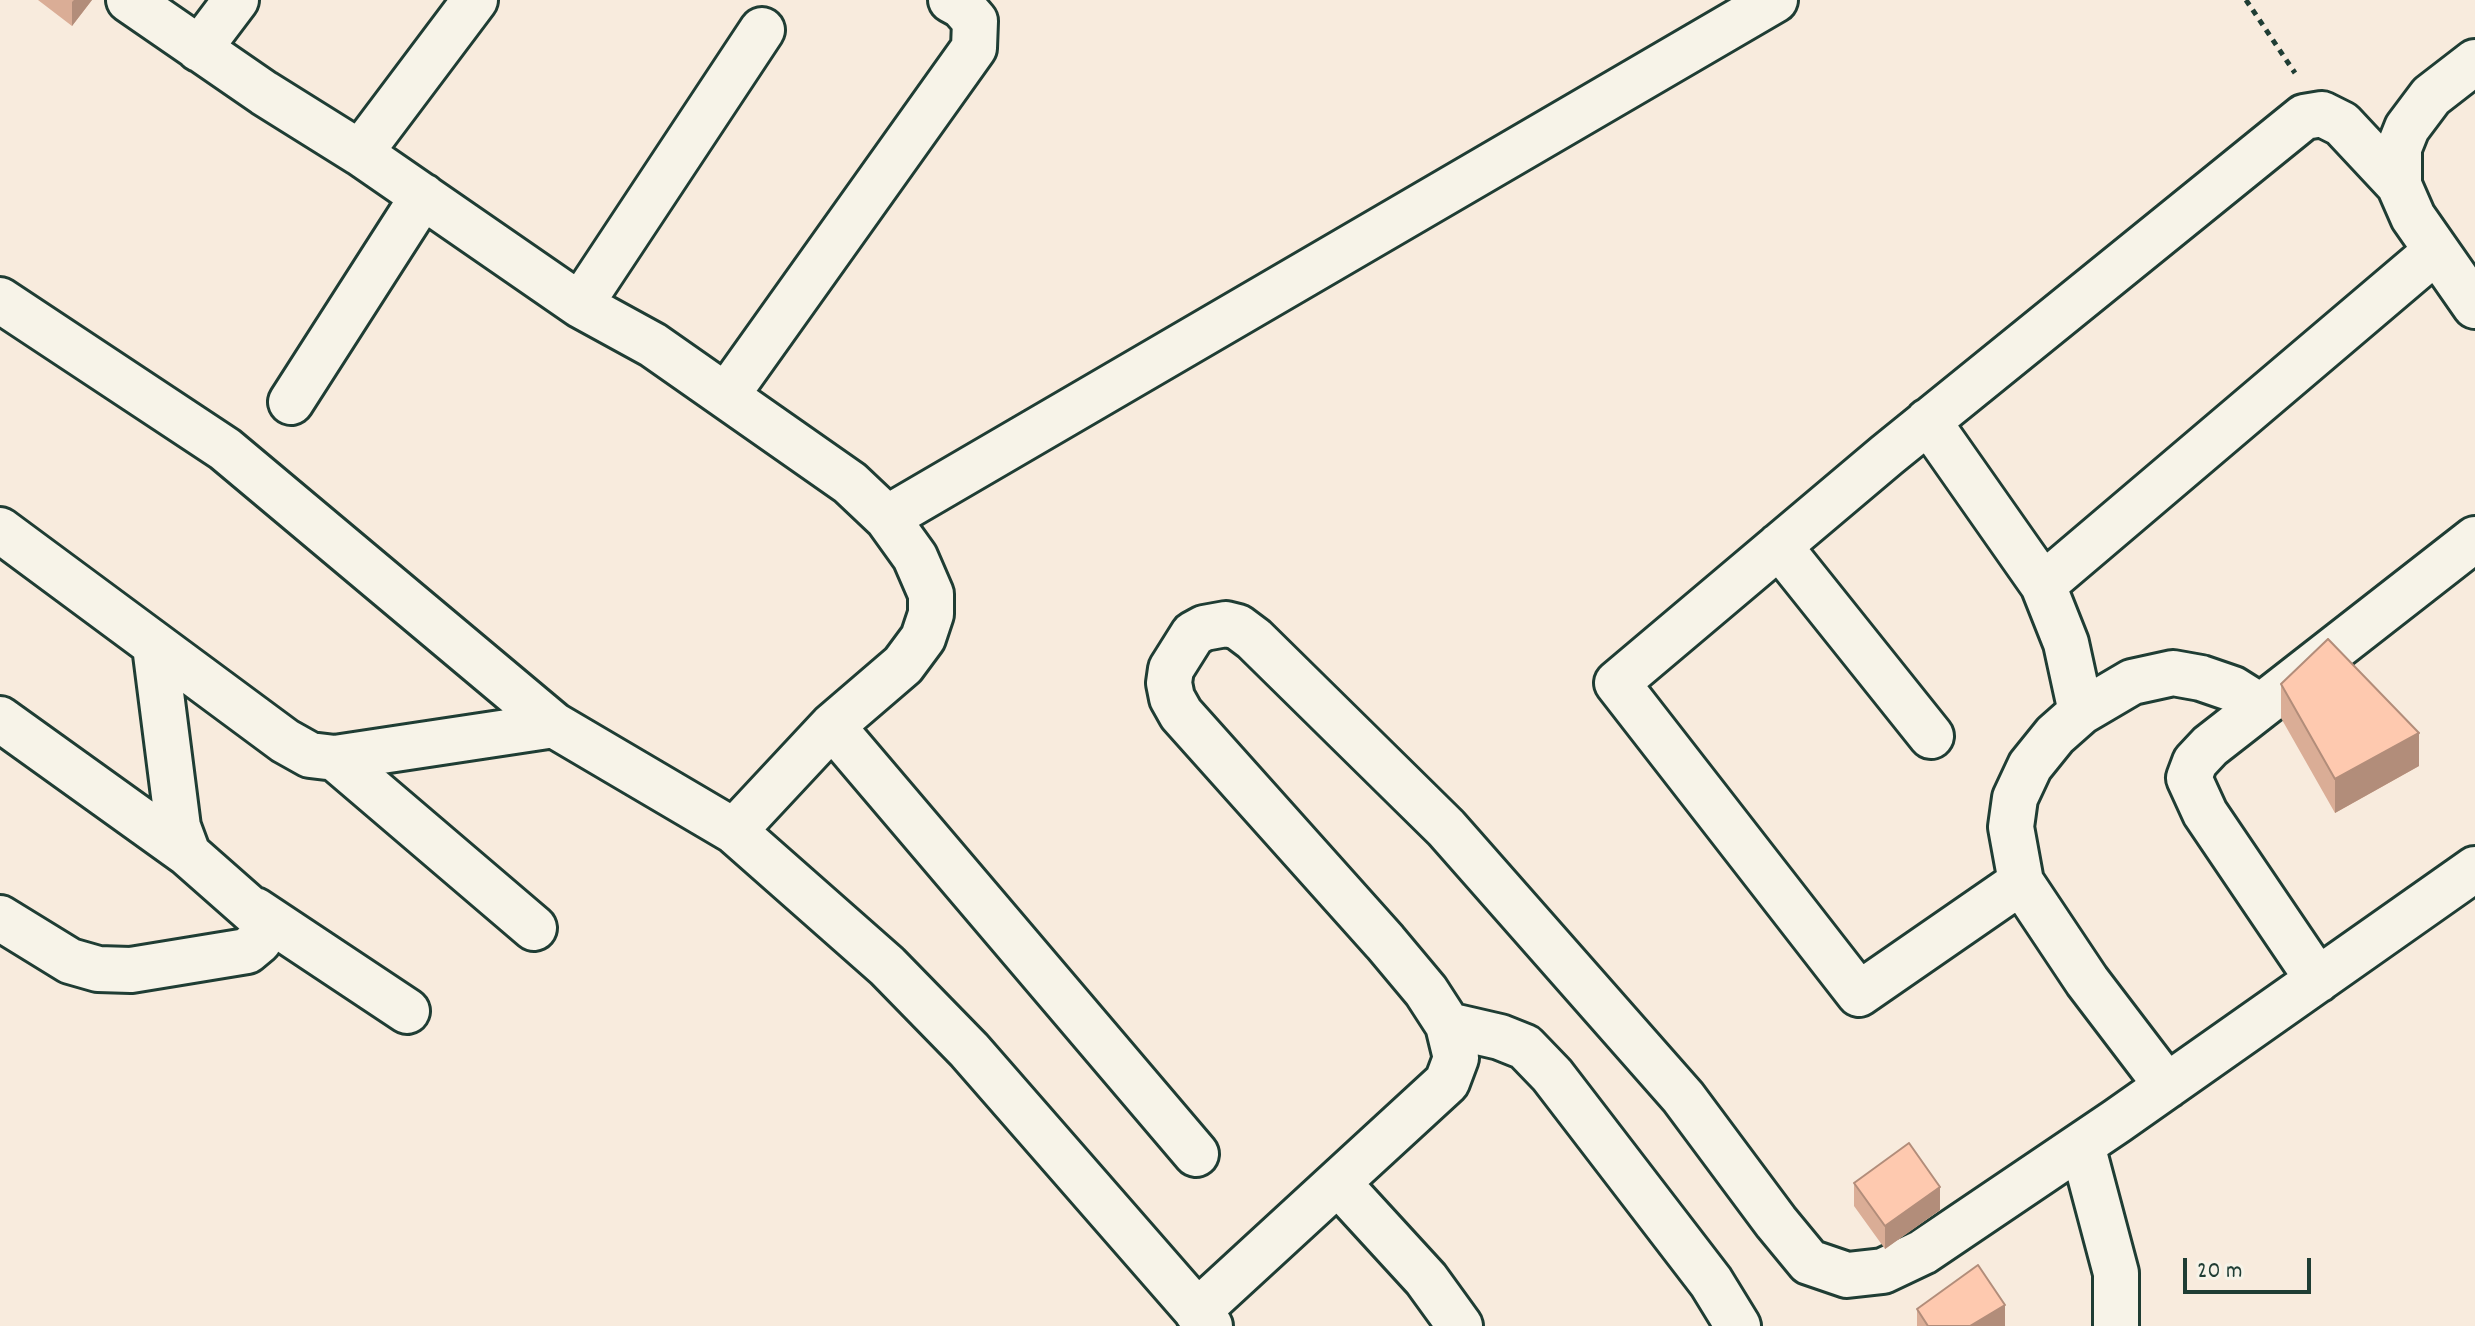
<!DOCTYPE html>
<html>
<head>
<meta charset="utf-8">
<style>
  body { margin:0 }
  #map { position:relative; width:2475px; height:1326px; overflow:hidden; background:#f8ebdd; font-family:Dekko,sans-serif }
  canvas { display:block }
  .scale { position:absolute; left:2183px; top:1258px; width:128px; height:36px; box-sizing:border-box; border:4px solid #1f3d34; border-top:0; padding-left:10px; font-size:24px; line-height:28px; white-space:nowrap; color:#1f3d34; -webkit-text-stroke:6px #f7f3e8; paint-order:stroke }
</style>
</head>
<body>
<div id="map">
<canvas width="2475" height="1326"></canvas>
<div class="scale">20 m</div>
</div>
<script>
const ctx = document.querySelector('canvas').getContext('2d');
ctx.lineJoin = 'round';
function shape(rows) {
  const path = new Path2D();
  for (const r of rows) {
    path.moveTo(r[0], r[1]);
    for (let i = 2; i < r.length; i += 2) path.lineTo(r[i], r[i + 1]);
  }
  return path;
}
function strokePath(path, color, width, dash) {
  ctx.strokeStyle = color;
  ctx.lineWidth = width;
  ctx.lineCap = dash ? 'butt' : 'round';
  ctx.setLineDash(dash || []);
  ctx.stroke(path);
}
function paint(path, color) {
  ctx.fillStyle = color;
  ctx.fill(path, 'evenodd');
}
const minor = shape([
  [199,49,236,0],
  [2475,62,2431,96,2407,128,2399,148,2399,185,2413,217,2475,306],
  [360,153,475,0],
  [0,300,225,449,554,725,734,831,832,726,903,665,923,638,931,614,931,594,915,557,887,518,850,483,653,345,580,305,360,153,264,93,129,0],
  [580,305,762,30],
  [726,396,974,48,975,21,962,6,951,0],
  [291,402,423,196],
  [1928,421,2043,585,2066,643,2081,712],
  [887,518,1775,0],
  [0,530,285,741,310,755,335,758,554,725],
  [1779,546,1931,736],
  [2043,585,2436,251],
  [0,719,188,854],
  [832,726,1196,1154],
  [335,758,534,928],
  [734,831,887,966,969,1050,1210,1326],
  [2021,882,1859,994,1617,683,1887,455,2304,117,2322,114,2342,124,2399,185],
  [255,910,407,1011],
  [0,918,70,961,98,969,131,970,247,951,259,941,264,921,188,854,178,827,155,646],
  [2318,980,2205,813,2189,778,2195,762,2210,746,2475,539],
  [1448,1025,1500,1037,1525,1047,1552,1075,1711,1282,1738,1326],
  [2167,1086,2087,981,2021,882,2011,827,2015,798,2030,766,2055,735,2081,712,2132,682,2173,673,2201,678,2233,689,2260,706],
  [2082,1145,2116,1273,2116,1326],
  [1338,1183,1426,1279,1460,1326],
  [1197,1312,1447,1082,1456,1058,1448,1025,1426,991,1385,942,1181,714,1172,698,1169,683,1171,669,1193,634,1204,628,1226,624,1238,627,1254,639,1446,828,1683,1097,1776,1222,1809,1262,1847,1275,1883,1271,1923,1252,2117,1121,2475,869]
]);
strokePath(minor, '#1f3d34', 50);
strokePath(shape([
  [2246,0,2295,73]
]), '#1f3d34', 5, [6, 6]);
strokePath(minor, '#f7f3e8', 44);
paint(shape([
  [38,0,92,0,72,26],
  [2281,684,2419,766,2335,813,2281,718],
  [1854,1183,1940,1210,1885,1249,1854,1206],
  [1917,1309,2005,1326,1917,1326]
]), '#daad96');
paint(shape([
  [74,0,92,0,72,26,72,2],
  [2419,733,2419,766,2335,813,2335,779],
  [1940,1187,1940,1210,1885,1249,1885,1226],
  [2005,1305,2005,1326,1970,1326]
]), '#b28d7a');
const building = shape([
  [2328,639,2419,733,2335,779,2281,684,2328,639],
  [1909,1143,1940,1187,1885,1226,1854,1183,1909,1143],
  [1978,1265,2005,1305,1970,1326,1928,1326,1917,1309,1978,1265]
]);
paint(building, '#fec9af');
strokePath(building, '#b28d7a', 2);
</script>
</body>
</html>
